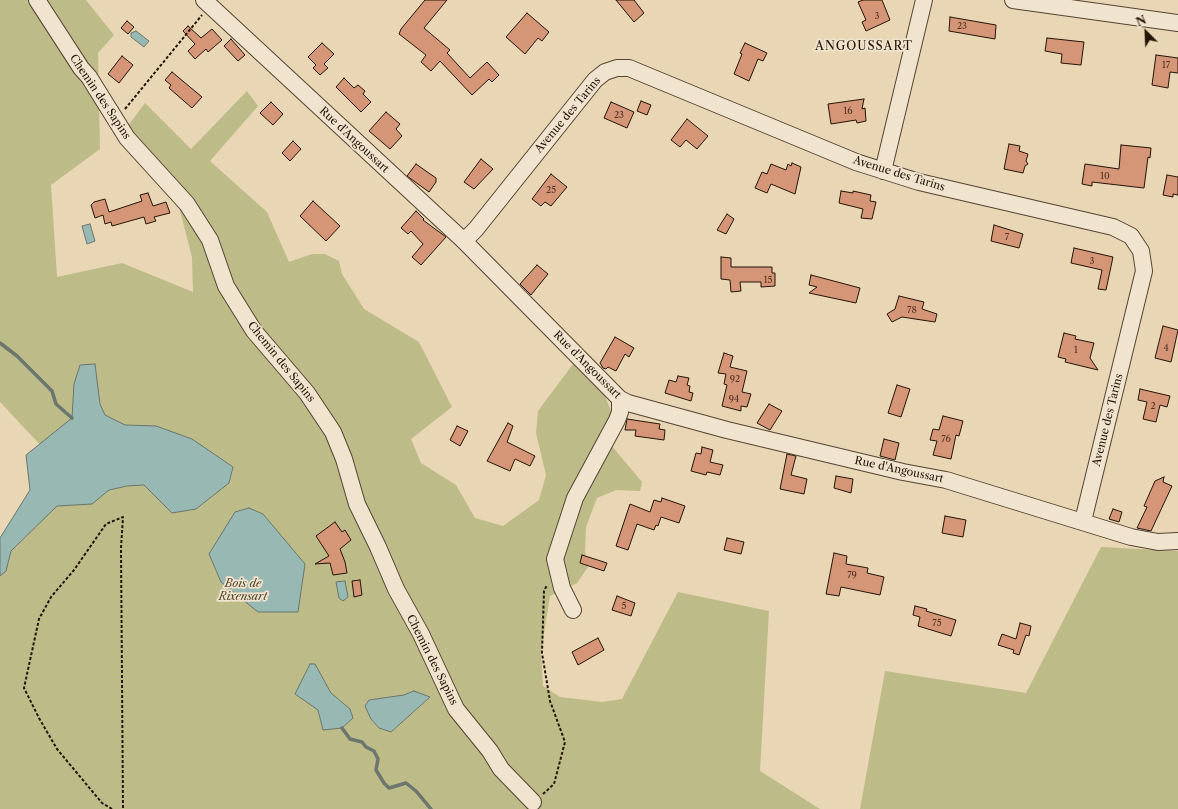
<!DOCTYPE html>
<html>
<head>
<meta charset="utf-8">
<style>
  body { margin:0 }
  #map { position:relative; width:1178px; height:809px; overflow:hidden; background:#e8d6b4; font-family:"Libre Caslon Text",serif }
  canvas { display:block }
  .north { position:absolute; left:1126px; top:12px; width:40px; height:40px; -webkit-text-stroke:3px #f0e4ce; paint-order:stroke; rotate:336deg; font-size:11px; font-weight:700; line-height:16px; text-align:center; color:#241406 }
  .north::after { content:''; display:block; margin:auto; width:14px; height:18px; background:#241406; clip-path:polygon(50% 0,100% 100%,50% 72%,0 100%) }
</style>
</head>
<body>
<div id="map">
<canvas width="1178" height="809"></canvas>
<div class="north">N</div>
</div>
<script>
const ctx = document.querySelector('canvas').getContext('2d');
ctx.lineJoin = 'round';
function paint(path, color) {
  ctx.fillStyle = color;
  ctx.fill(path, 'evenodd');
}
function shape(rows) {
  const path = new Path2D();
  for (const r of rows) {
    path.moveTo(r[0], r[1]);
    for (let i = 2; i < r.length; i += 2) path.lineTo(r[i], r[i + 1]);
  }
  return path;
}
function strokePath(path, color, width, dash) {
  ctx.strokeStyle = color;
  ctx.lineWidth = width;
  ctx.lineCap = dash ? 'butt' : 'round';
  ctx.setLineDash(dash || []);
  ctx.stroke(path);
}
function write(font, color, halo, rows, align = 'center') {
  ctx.font = font + ' "Libre Caslon Text",serif';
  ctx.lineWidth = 3.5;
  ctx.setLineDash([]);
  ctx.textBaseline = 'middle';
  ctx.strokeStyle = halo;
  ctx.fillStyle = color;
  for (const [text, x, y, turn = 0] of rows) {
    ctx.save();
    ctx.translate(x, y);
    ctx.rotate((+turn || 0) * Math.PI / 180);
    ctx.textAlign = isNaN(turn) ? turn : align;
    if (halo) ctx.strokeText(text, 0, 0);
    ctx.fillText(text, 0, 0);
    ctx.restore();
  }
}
paint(shape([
  [0,0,86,0,114,35,98,53,100,149,51,185,57,277,122,263,193,292,192,257,178,203,122,134,145,103,191,149,247,91,258,106,210,161,267,212,289,262,312,254,325,254,339,261,342,274,364,309,419,342,452,407,411,439,421,463,456,485,475,518,503,526,539,500,546,475,536,433,538,411,573,364,605,396,615,421,610,444,642,482,640,491,616,490,597,498,586,527,585,552,588,567,577,583,550,596,541,652,543,686,560,697,602,702,622,699,678,592,769,611,760,771,820,809,0,809,0,547,62,468,0,402],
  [1101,547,1178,551,1178,809,860,809,885,671,1026,693]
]), '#bdbc88');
const water = shape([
  [136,31,149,41,144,47,131,37,131,33,136,31],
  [90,224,95,241,87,244,82,226,90,224],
  [95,364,100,404,105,415,125,425,156,426,192,439,233,467,229,483,196,509,172,513,144,485,127,486,109,490,92,504,57,506,11,551,6,571,0,576,0,538,30,490,26,455,72,418,74,384,80,365,95,364],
  [249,508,263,514,305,564,298,612,258,612,221,582,209,554,235,512,249,508],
  [345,581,348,597,343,601,339,598,336,582,345,581],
  [310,664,315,664,331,693,350,709,353,718,342,728,323,730,318,710,295,694,310,664],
  [414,691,430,697,391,732,379,728,371,719,365,706,369,700,404,695,414,691]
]);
paint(water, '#98b8b3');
strokePath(water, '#6a766e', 1);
strokePath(shape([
  [0,343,17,356,52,391,56,404,72,418],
  [342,728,350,739,362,742,366,747,374,751,378,759,376,770,384,783,389,788,406,783,416,791,431,809]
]), '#6a766e', 3.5);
const building = shape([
  [425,0,447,0,424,28,450,50,447,53,470,78,487,62,499,75,492,82,489,79,472,95,440,61,431,71,421,62,426,55,399,34,401,29,425,0],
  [616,0,634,0,644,13,634,22,616,0],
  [863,0,882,0,890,20,866,31,862,22,866,20,858,2,863,0],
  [527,13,549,32,542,41,538,38,525,54,506,37,527,13],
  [950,17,996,25,995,39,949,31,950,17],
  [127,21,134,27,128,34,121,28,127,21],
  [188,26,201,38,212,29,222,40,208,52,206,49,195,59,188,51,195,44,183,31,188,26],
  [1047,38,1084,42,1081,65,1061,63,1062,54,1045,51,1047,38],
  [231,39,245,55,238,61,224,46,231,39],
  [322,43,334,54,324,64,328,68,320,75,313,68,316,65,308,57,322,43],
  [745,43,767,53,763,61,758,59,749,81,734,74,742,54,740,53,745,43],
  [1156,55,1178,58,1178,73,1170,72,1168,88,1152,85,1156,55],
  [122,56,133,65,119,83,108,74,122,56],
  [172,72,202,97,192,108,169,88,171,85,165,80,172,72],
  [344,78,354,88,358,85,365,91,363,94,371,102,361,112,336,87,344,78],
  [864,99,862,109,865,108,866,121,857,123,856,120,831,124,828,104,864,99],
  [641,101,651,105,647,115,637,111,641,101],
  [271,102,283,114,273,125,260,113,271,102],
  [611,102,634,112,627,128,604,118,611,102],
  [386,112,400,124,396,129,402,136,390,149,369,131,386,112],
  [687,119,708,136,697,149,686,140,680,147,671,140,687,119],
  [293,141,301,149,290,161,282,153,293,141],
  [1009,144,1020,146,1019,151,1028,154,1026,161,1028,164,1025,166,1023,173,1004,169,1009,144],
  [1121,145,1151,148,1150,158,1148,157,1144,188,1092,182,1092,186,1082,184,1085,164,1119,169,1121,145],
  [481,159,493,169,474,189,464,182,481,159],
  [792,163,801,167,795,194,771,184,767,193,755,188,762,172,767,174,771,164,786,170,788,164,791,166,792,163],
  [416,164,436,178,436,182,429,192,407,176,416,164],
  [551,174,567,187,551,206,545,202,541,206,532,199,551,174],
  [1167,175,1178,177,1178,195,1173,194,1173,197,1163,195,1167,175],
  [841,191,853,193,853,191,871,195,870,201,876,202,872,219,861,218,863,209,839,203,841,191],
  [148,193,153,206,166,202,170,213,154,217,156,221,146,224,144,217,112,226,111,222,105,224,103,215,95,218,91,205,94,202,105,199,109,212,142,201,140,195,148,193],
  [313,201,340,226,326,241,300,216,313,201],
  [416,211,424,219,423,220,446,237,421,265,412,257,423,244,411,231,408,234,401,228,416,211],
  [727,214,734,219,726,234,717,230,727,214],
  [994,225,1023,234,1019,248,991,241,994,225],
  [1074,248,1113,257,1106,290,1098,289,1102,270,1071,263,1074,248],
  [721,257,731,258,731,267,772,267,772,273,775,273,775,286,761,287,761,282,740,282,741,291,731,292,730,280,721,279,721,257],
  [537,265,548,274,531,295,520,284,537,265],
  [811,275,860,288,856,303,809,293,817,287,809,285,811,275],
  [899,296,924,302,922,309,937,314,935,322,902,317,892,322,887,314,895,309,899,296],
  [1163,326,1178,330,1171,362,1155,358,1163,326],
  [1064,333,1076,336,1075,339,1094,343,1090,358,1098,370,1065,362,1066,359,1058,357,1064,333],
  [615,337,634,348,629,357,625,354,616,371,608,367,606,369,603,368,600,363,615,337],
  [724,353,733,356,730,367,747,371,742,392,751,394,747,407,741,406,741,411,722,406,727,385,724,384,726,374,718,373,724,353],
  [678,376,689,378,687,385,690,386,689,392,693,393,691,401,665,393,669,380,676,382,678,376],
  [897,385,910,389,901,417,888,413,897,385],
  [1140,389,1170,396,1167,407,1160,405,1156,422,1143,419,1147,402,1138,400,1140,389],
  [769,404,782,411,770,430,757,423,769,404],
  [943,416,963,421,959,436,956,435,951,459,933,455,937,441,930,440,933,429,939,430,943,416],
  [627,419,660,424,659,429,665,430,664,440,635,436,636,430,625,430,627,419],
  [508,423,513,426,507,442,535,456,530,466,515,459,510,471,487,461,508,423],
  [457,426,468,431,460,446,450,440,457,426],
  [884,439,899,443,895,460,880,456,884,439],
  [702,447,713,450,710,462,723,465,720,475,707,472,706,475,691,471,696,453,701,454,702,447],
  [787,454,796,456,791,475,807,479,804,494,780,489,787,454],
  [836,476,853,479,851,493,834,488,836,476],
  [1164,477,1163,482,1172,486,1151,531,1137,528,1147,507,1144,506,1155,481,1164,477],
  [662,498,685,506,679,523,661,517,658,526,656,525,654,530,637,524,628,550,616,546,630,504,650,512,654,500,661,502,662,498],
  [1113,509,1122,512,1119,522,1109,519,1113,509],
  [945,516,966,520,963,537,942,533,945,516],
  [335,522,342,532,345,530,351,540,340,549,345,562,347,573,333,575,330,563,315,564,329,556,316,536,335,522],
  [727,538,744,542,741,554,724,550,727,538],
  [834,553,847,556,846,564,868,568,867,573,884,577,880,595,841,587,839,596,826,594,834,553],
  [582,555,607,563,604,571,580,563,582,555],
  [360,580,362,595,354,597,352,581,360,580],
  [617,596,635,603,631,616,612,610,617,596],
  [915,606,927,609,926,611,956,620,951,636,918,626,920,617,913,615,915,606],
  [1020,623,1031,626,1029,636,1026,635,1019,655,1013,653,1014,650,998,645,1002,634,1016,639,1020,623],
  [598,638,604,650,578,665,572,652,598,638]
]);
paint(building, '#d59577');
strokePath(building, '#241406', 1);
const minor = shape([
  [37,0,81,68,89,77,127,138,187,204,210,240,226,286,254,331,307,393,333,432,344,459,357,504,378,547,396,589,421,634,456,709,490,751,501,769,533,802],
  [204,0,464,241,620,399,628,403,727,430,903,472,946,480,1131,537,1158,542,1178,541],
  [1013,0,1178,23],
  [883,171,924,0],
  [464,241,476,229,595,80,605,72,617,68,629,68,856,162,919,182,1113,227,1131,236,1141,251,1144,271,1083,521],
  [573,610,562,588,555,559,575,498,617,420,620,412,620,399]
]);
strokePath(minor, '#554432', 18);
strokePath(shape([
  [125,109,202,15],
  [543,794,554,784,565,742,550,701,542,653,544,591,547,585],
  [112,809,102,803,57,749,39,718,24,688,39,619,51,597,74,570,106,524,123,517,121,548,123,809]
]), '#241406', 2, [3, 2]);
strokePath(minor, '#f0e4ce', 16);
write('9px', '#503422', null, [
  ["3",877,16],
  ["23",962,26],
  ["17",1166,65],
  ["16",848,111],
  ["23",619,115],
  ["10",1105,176],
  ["25",551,190],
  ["7",1007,237],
  ["3",1092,261],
  ["15",768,280],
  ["78",912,310],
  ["4",1166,348],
  ["1",1076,350],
  ["92",735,379],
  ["94",734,399],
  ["2",1153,406],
  ["76",946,439],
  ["79",852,575],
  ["5",624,606],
  ["75",937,623]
]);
write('11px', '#241406', '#f0e4ce', [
  ["Chemin des Sapins",100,97,56],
  ["Avenue des Tarins",568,115,-50],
  ["Rue d'Angoussart",354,140,43],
  ["Avenue des Tarins",899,174,17],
  ["Chemin des Sapins",281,362,51],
  ["Rue d'Angoussart",587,365,45],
  ["Avenue des Tarins",1108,420,-76],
  ["Rue d'Angoussart",899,470,12],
  ["Chemin des Sapins",432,660,63]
]);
write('italic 11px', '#52462d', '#f0e4ce', [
  ["Bois de",243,584],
  ["Rixensart",243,597]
]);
ctx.letterSpacing = '1px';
write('12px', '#241406', '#f0e4ce', [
  ["ANGOUSSART",864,47]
]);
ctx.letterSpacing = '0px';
</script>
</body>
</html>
